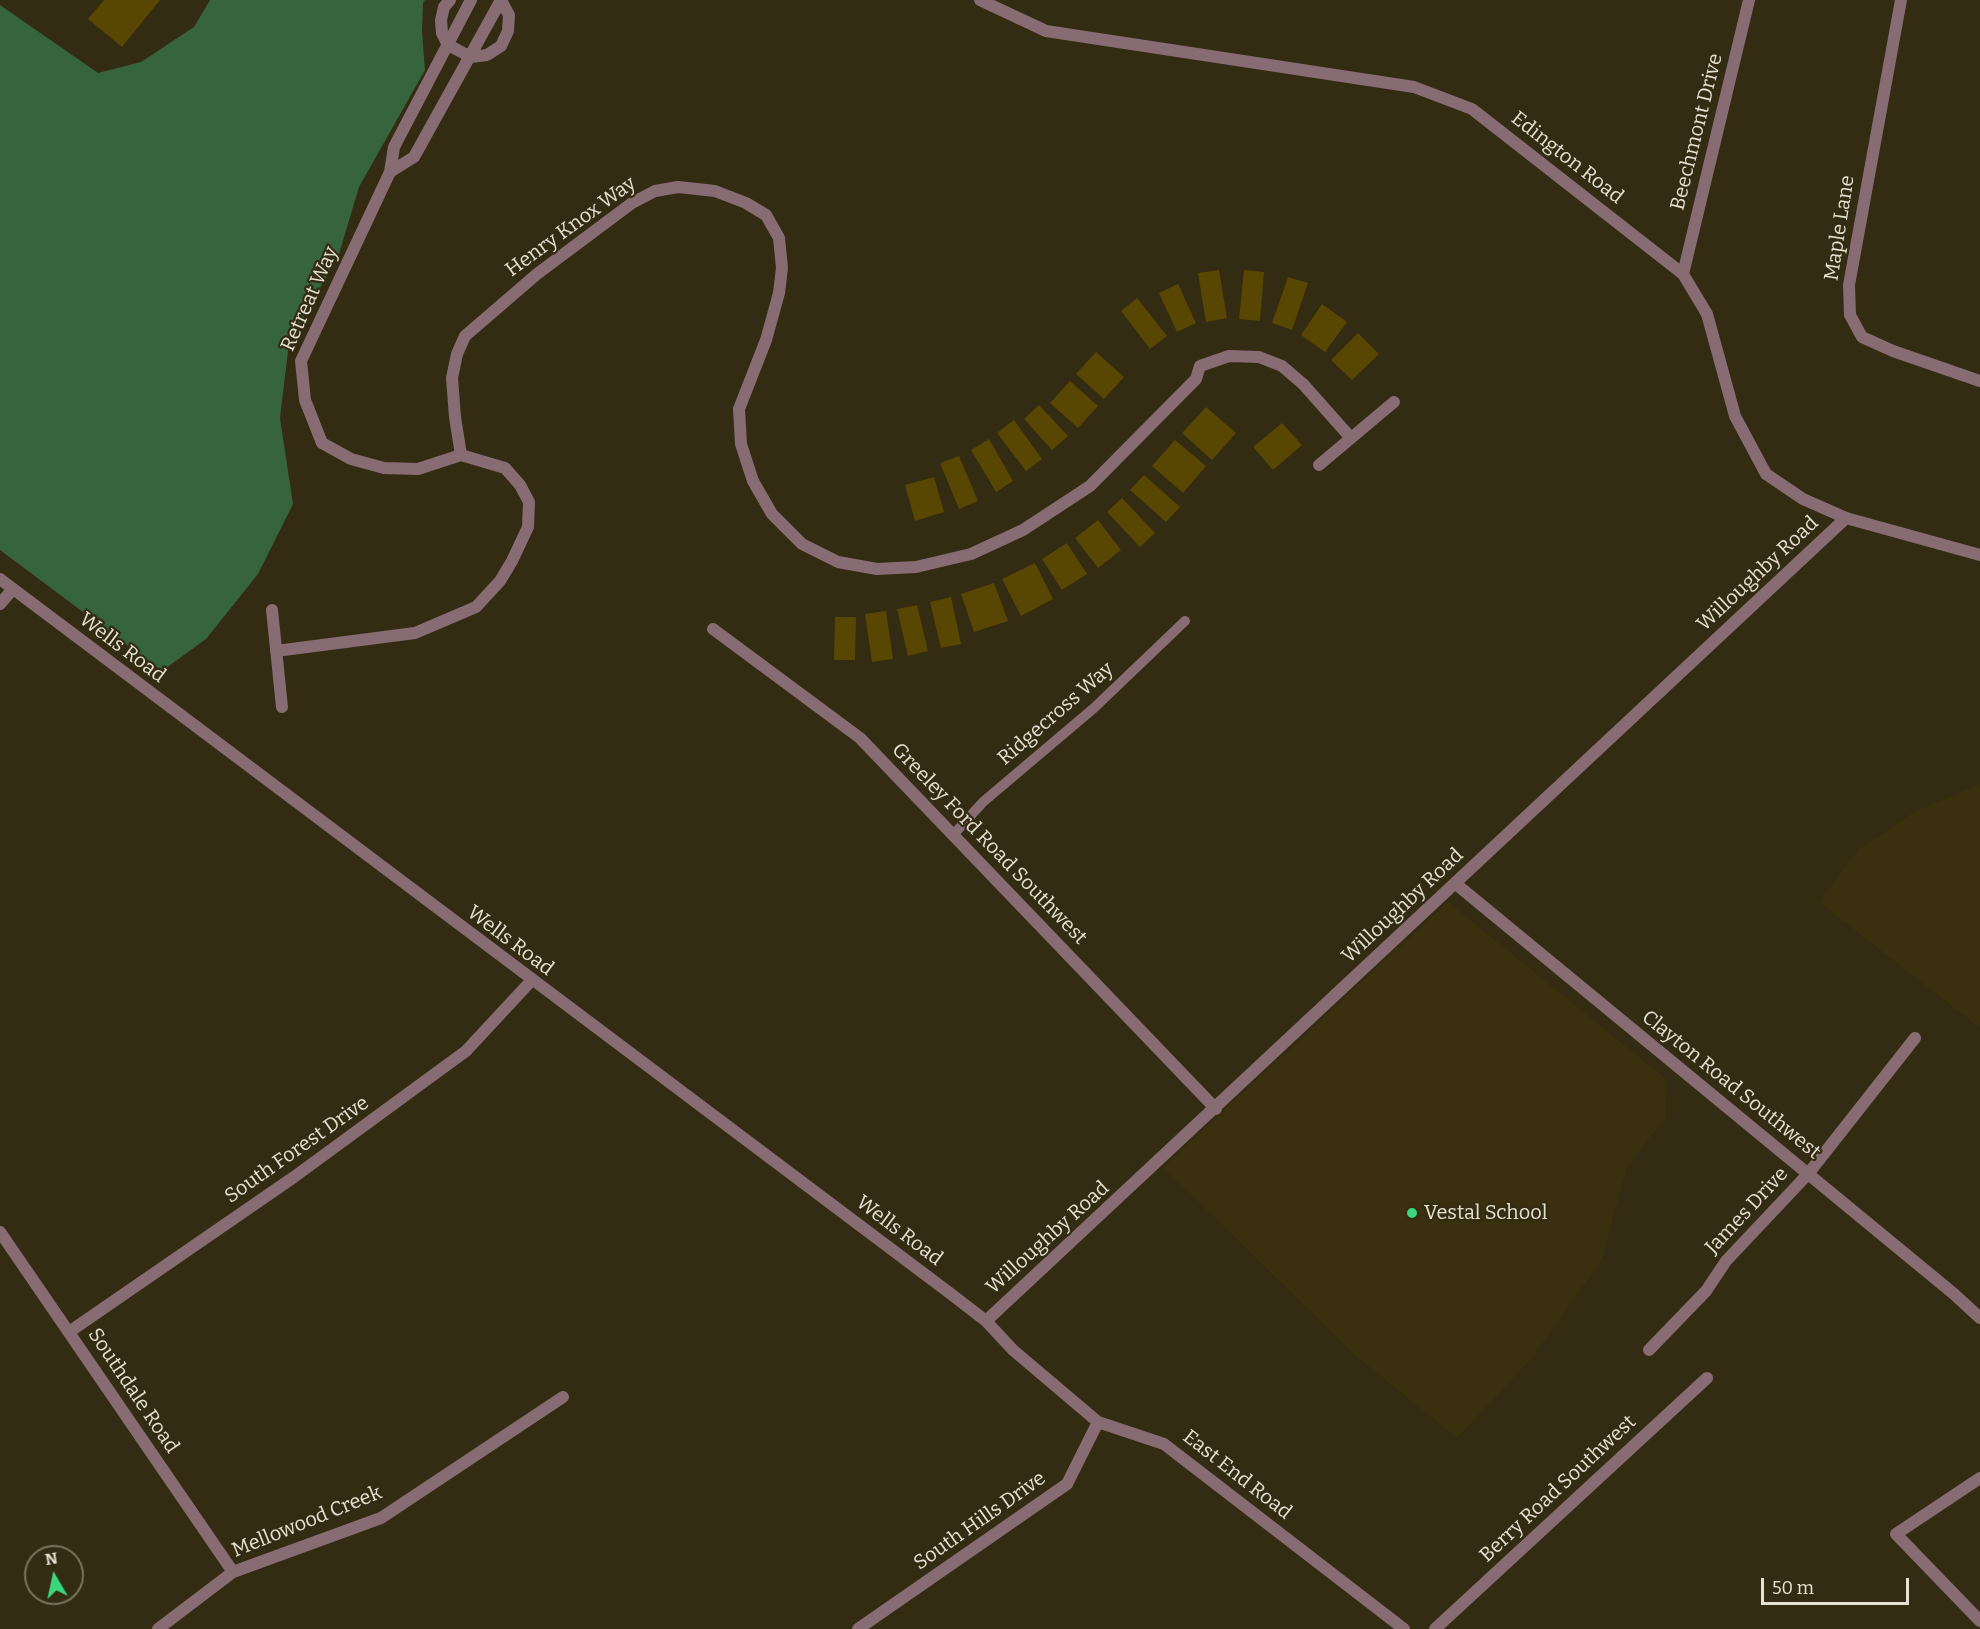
<!DOCTYPE html>
<html>
<head>
<meta charset="utf-8">
<style>
  body { margin:0 }
  #map { position:relative; width:1980px; height:1629px; overflow:hidden; background:#332b12; font-family:Bitter,serif }
  canvas { display:block }
  .north { position:absolute; left:24px; top:1545px; width:60px; height:60px; box-sizing:border-box; background:#332b12; border:2px solid #7b745f; border-radius:50%; rotate:351deg; font-size:16px; font-weight:700; line-height:24px; text-align:center; color:#e6e2d3 }
  .north::after { content:''; display:block; margin:auto; width:21px; height:27px; background:#3bd77e; clip-path:polygon(50% 0,100% 100%,50% 72%,0 100%) }
  .scale { position:absolute; left:1761px; top:1578px; width:148px; height:27px; box-sizing:border-box; border:3px solid #e6e2d3; border-top:0; padding-left:8px; font-size:18px; line-height:21px; white-space:nowrap; color:#e6e2d3; -webkit-text-stroke:4px #332b12; paint-order:stroke }
</style>
</head>
<body>
<div id="map">
<canvas width="1980" height="1629"></canvas>
<div class="north">N</div>
<div class="scale">50 m</div>
</div>
<script>
const ctx = document.querySelector('canvas').getContext('2d');
ctx.lineJoin = 'round';
function paint(path, color) {
  ctx.fillStyle = color;
  ctx.fill(path, 'evenodd');
}
function shape(rows) {
  const path = new Path2D();
  for (const r of rows) {
    path.moveTo(r[0], r[1]);
    for (let i = 2; i < r.length; i += 2) path.lineTo(r[i], r[i + 1]);
  }
  return path;
}
function strokePath(path, color, width, dash) {
  ctx.strokeStyle = color;
  ctx.lineWidth = width;
  ctx.lineCap = dash ? 'butt' : 'round';
  ctx.setLineDash(dash || []);
  ctx.stroke(path);
}
function write(font, color, halo, rows, align = 'center') {
  ctx.font = font + ' Bitter,serif';
  ctx.lineWidth = 4.5;
  ctx.setLineDash([]);
  ctx.textBaseline = 'middle';
  ctx.strokeStyle = halo;
  ctx.fillStyle = color;
  for (const [text, x, y, turn = 0] of rows) {
    ctx.save();
    ctx.translate(x, y);
    ctx.rotate((+turn || 0) * Math.PI / 180);
    ctx.textAlign = isNaN(turn) ? turn : align;
    if (halo) ctx.strokeText(text, 0, 0);
    ctx.fillText(text, 0, 0);
    ctx.restore();
  }
}
paint(shape([
  [1980,784,1980,1028,1819,902,1859,849,1914,812],
  [1448,902,1667,1080,1665,1118,1627,1167,1601,1261,1532,1358,1457,1438,1355,1355,1163,1167]
]), '#3a300f');
paint(shape([
  [210,0,425,0,423,3,422,32,425,70,359,187,339,254,289,343,280,418,293,504,258,574,206,639,162,671,0,550,0,5,98,73,141,62,194,27]
]), '#36643d');
paint(shape([
  [104,0,160,0,122,47,88,19],
  [1219,270,1227,318,1206,322,1198,273],
  [1244,270,1264,272,1260,321,1239,319],
  [1288,277,1308,283,1292,330,1272,323],
  [1178,284,1196,323,1177,332,1159,293],
  [1137,298,1167,336,1150,349,1121,311],
  [1322,304,1347,322,1325,352,1301,335],
  [1358,333,1379,354,1352,380,1331,360],
  [1096,352,1124,377,1104,399,1076,374],
  [1070,381,1098,406,1078,428,1050,403],
  [1039,405,1068,436,1052,450,1024,419],
  [1206,407,1236,433,1212,460,1182,433],
  [1014,420,1042,459,1026,471,997,433],
  [1282,423,1302,445,1273,470,1253,447],
  [989,439,1013,481,996,492,971,450],
  [1175,440,1206,466,1183,493,1152,466],
  [959,456,978,501,959,509,940,463],
  [1144,475,1180,507,1166,522,1130,490],
  [934,477,944,512,915,521,905,485],
  [1122,498,1155,533,1140,547,1107,512],
  [1098,520,1121,550,1098,568,1075,538],
  [1067,543,1087,574,1062,590,1042,559],
  [1035,563,1053,599,1021,616,1002,579],
  [994,583,1008,621,974,632,961,594],
  [951,597,961,644,941,648,930,602],
  [917,605,928,651,908,656,897,609],
  [886,611,893,659,872,662,865,614],
  [835,617,856,617,855,660,834,660]
]), '#584703');
strokePath(shape([
  [953,835,983,802,1094,708,1185,621]
]), '#886c73', 10);
strokePath(shape([
  [450,0,444,7,441,20,442,33,448,45,471,57,487,55,501,46,508,31,509,15,501,0],
  [1901,0,1849,285,1850,315,1862,337,1893,351,1980,381],
  [390,172,414,157,501,0],
  [1683,274,1749,0],
  [461,455,455,417,452,378,457,354,465,336,537,274,632,203,655,191,678,187,715,191,746,203,766,215,779,238,782,268,779,293,766,340,739,409,741,444,753,481,772,514,802,544,838,562,877,569,916,567,971,554,1023,530,1090,486,1196,379,1200,366,1229,356,1259,357,1282,366,1303,384,1351,438],
  [461,455,418,469,384,468,351,459,322,443,305,400,301,361,390,172,394,147,471,0],
  [1319,465,1394,402],
  [0,579,951,1294,986,1321,1013,1350,1098,1422,1164,1444,1404,1629],
  [0,604,12,590],
  [272,610,282,707],
  [713,629,860,738,1216,1109],
  [276,651,415,633,476,607,500,581,512,561,528,527,529,502,520,485,505,468,461,455],
  [1456,884,1954,1294,1980,1318],
  [0,1232,233,1572],
  [986,1321,1846,518],
  [69,1332,294,1177,466,1051,531,981],
  [1649,1350,1706,1291,1726,1261,1808,1174,1915,1038],
  [1980,1478,1896,1534,1980,1621],
  [158,1629,233,1572,381,1518,563,1397],
  [858,1629,1067,1484,1098,1422],
  [1435,1629,1707,1378]
]), '#886c73', 12);
strokePath(shape([
  [980,0,1046,31,1414,87,1472,109,1683,274,1707,314,1735,416,1766,474,1803,499,1846,518,1980,555]
]), '#886c73', 12);
for (const [x, y, r, color] of [
  [1412,1213,6,"#3bd77e"]
]) {
  const dot = new Path2D();
  dot.arc(x, y, r, 0, 2 * Math.PI);
  ctx.fillStyle = color;
  ctx.fill(dot);
  strokePath(dot, '#332b12', 2);
}
write('20px', '#e6e2d3', '#332b12', [
  ["Beechmont Drive",1697,132,-76],
  ["Edington Road",1567,158,38],
  ["Henry Knox Way",571,227,-36],
  ["Maple Lane",1840,228,-81],
  ["Retreat Way",310,299,-66],
  ["Willoughby Road",1758,574,-43],
  ["Wells Road",122,648,37],
  ["Ridgecross Way",1056,714,-41],
  ["Greeley Ford Road Southwest",989,844,46],
  ["Willoughby Road",1403,906,-43],
  ["Wells Road",510,941,37],
  ["Clayton Road Southwest",1731,1085,39],
  ["South Forest Drive",297,1150,-35],
  ["James Drive",1747,1211,-47],
  ["Wells Road",899,1231,37],
  ["Willoughby Road",1048,1238,-42],
  ["Southdale Road",133,1391,56],
  ["East End Road",1237,1475,38],
  ["Berry Road Southwest",1558,1489,-43],
  ["South Hills Drive",980,1521,-35],
  ["Mellowood Creek",307,1522,-22]
]);
write('20px', '#e6e2d3', '#332b12', [
  ["Vestal School",1424,1213]
], 'left');
</script>
</body>
</html>
